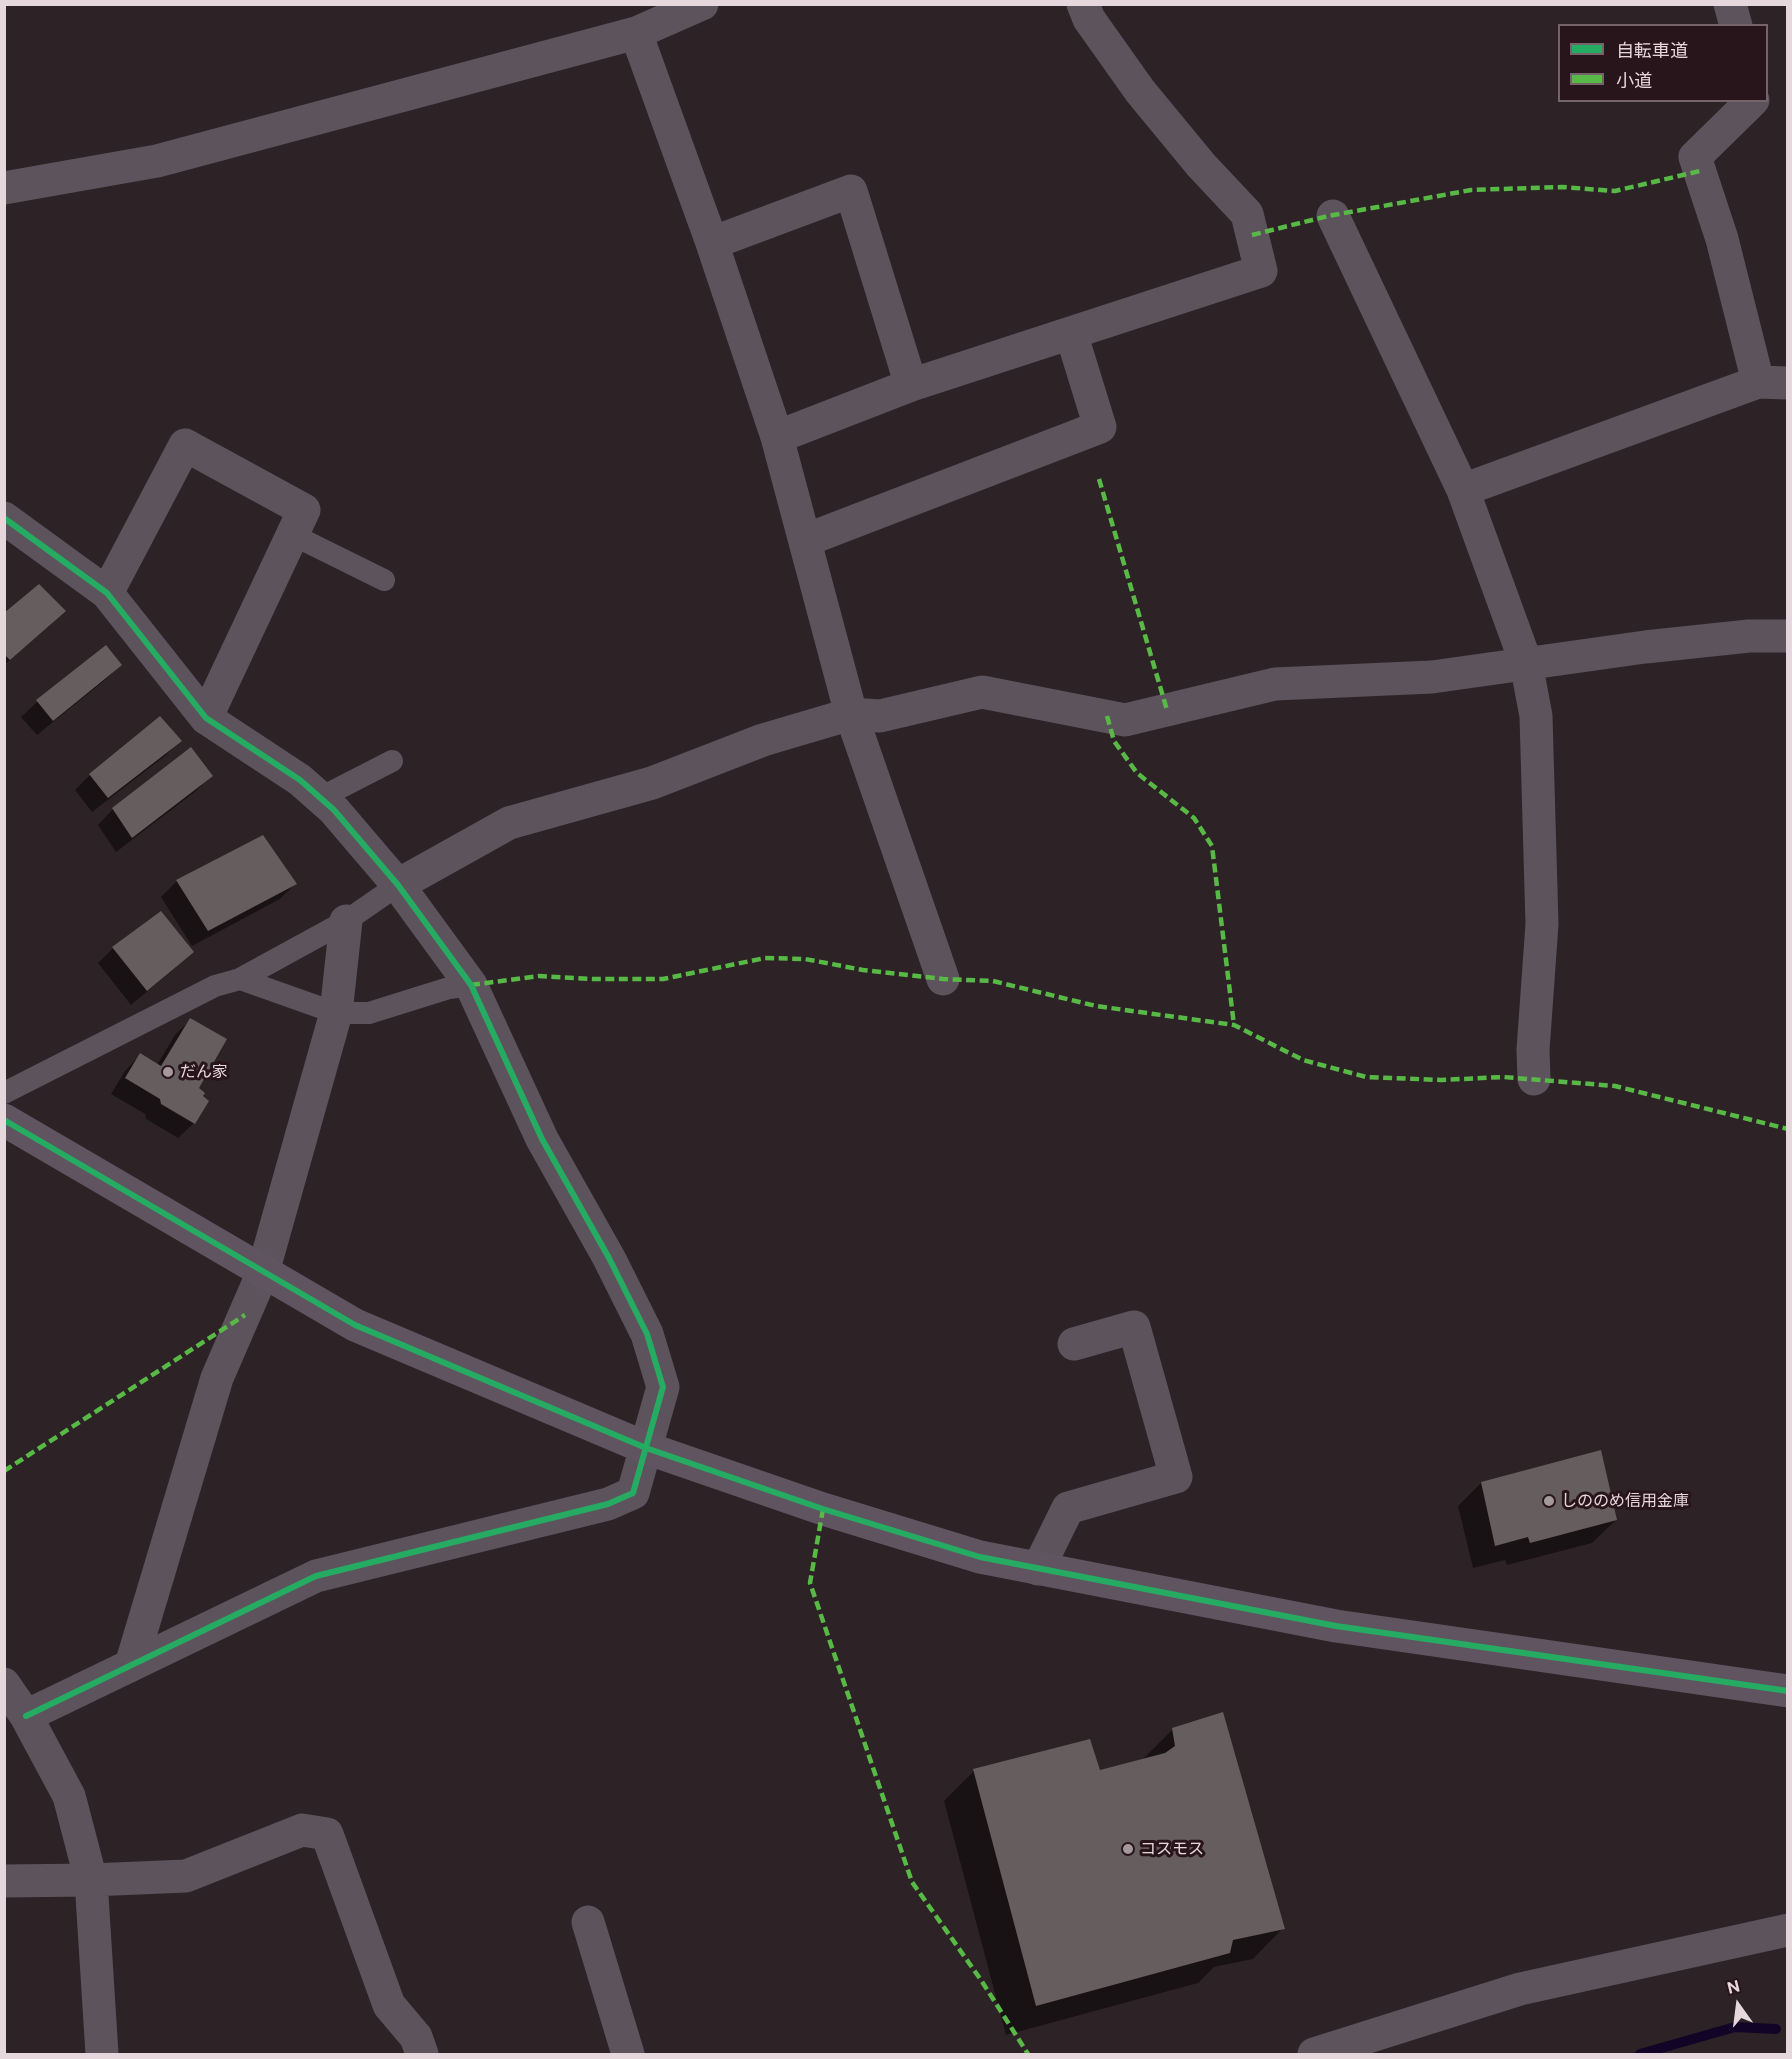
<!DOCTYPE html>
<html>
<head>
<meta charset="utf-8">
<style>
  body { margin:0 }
  #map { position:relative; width:1792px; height:2059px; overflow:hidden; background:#2d2326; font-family:"Public Sans","Noto Sans JP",sans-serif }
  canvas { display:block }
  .frame { position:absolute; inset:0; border:6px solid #e5d7dc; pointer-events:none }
  .legend { position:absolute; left:1558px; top:24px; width:210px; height:78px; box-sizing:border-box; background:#28151c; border:2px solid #746369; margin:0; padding:8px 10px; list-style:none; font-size:18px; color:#e5d7dc }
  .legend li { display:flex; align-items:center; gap:12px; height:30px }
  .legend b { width:30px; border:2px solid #746369 }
  .north { position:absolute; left:1708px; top:1975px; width:60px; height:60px; -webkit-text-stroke:4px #28151c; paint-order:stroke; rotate:346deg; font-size:16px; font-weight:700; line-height:24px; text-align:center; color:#e5d7dc }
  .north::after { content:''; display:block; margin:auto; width:21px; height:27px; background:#e5d7dc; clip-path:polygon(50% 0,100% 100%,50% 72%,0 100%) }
</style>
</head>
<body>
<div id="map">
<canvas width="1792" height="2059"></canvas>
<div class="frame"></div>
<ul class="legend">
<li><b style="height:8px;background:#26ab63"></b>自転車道</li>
<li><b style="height:8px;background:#58b947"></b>小道</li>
</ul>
<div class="north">N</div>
</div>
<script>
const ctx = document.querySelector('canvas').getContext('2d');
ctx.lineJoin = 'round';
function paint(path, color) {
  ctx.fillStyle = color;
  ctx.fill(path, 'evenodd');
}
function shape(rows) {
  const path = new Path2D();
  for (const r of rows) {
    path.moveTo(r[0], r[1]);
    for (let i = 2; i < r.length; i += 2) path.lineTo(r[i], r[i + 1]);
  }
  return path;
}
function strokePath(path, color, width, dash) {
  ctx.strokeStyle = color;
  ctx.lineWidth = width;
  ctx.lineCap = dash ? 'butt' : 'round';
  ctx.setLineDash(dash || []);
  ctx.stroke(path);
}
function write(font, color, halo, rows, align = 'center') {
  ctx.font = font + ' "Public Sans","Noto Sans JP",sans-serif';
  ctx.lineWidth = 6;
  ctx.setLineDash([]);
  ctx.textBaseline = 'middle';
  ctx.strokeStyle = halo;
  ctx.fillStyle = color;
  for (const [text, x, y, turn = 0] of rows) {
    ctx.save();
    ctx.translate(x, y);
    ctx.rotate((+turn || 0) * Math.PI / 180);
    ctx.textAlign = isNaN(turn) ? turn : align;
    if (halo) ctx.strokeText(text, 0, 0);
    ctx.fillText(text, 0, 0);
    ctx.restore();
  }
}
paint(shape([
  [64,611,49,626,4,665,4,615],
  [106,647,120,665,105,680,37,735,21,717,37,702],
  [180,741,165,756,92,812,75,790,90,775],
  [211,776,196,791,116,852,98,825,113,809],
  [262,837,295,884,280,899,192,946,161,897,177,881],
  [161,913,176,967,131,1005,98,963,113,948],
  [190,1020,197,1088,201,1097,194,1123,178,1138,146,1119,145,1114,111,1094,125,1071,140,1055,157,1065,175,1035],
  [1481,1483,1616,1520,1592,1543,1507,1565,1505,1560,1473,1568,1458,1506],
  [1173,1729,1283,1928,1253,1959,1214,1967,1198,1983,1006,2035,944,1801,974,1771,1099,1772,1142,1760]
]), '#0007');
strokePath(shape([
  [1640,2054,1735,2027,1776,2029]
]), '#120426', 10);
paint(shape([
  [39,584,66,611,10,660,4,654,4,613],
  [106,645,122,665,53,721,36,700],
  [160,716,182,741,108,798,89,774],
  [191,747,213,776,132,838,112,808],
  [263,835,297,884,208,931,176,880],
  [161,911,194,952,147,991,112,947],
  [190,1018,227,1039,199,1088,205,1093,203,1096,209,1101,195,1124,161,1104,160,1099,125,1078,140,1053,161,1066],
  [1601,1450,1617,1520,1530,1543,1528,1537,1495,1546,1481,1482],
  [1223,1712,1285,1929,1233,1940,1230,1953,1036,2006,973,1769,1090,1739,1100,1770,1165,1753,1175,1746,1172,1728]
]), '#665d5e');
strokePath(shape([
  [293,535,384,580],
  [320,798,392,761],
  [240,979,336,1013,369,1013,449,988,471,985],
  [4,1093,215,986,240,979,346,921,398,885]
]), '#5d535c', 22);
strokePath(shape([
  [1730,4,1736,26],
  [636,33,712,243,777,437,851,714,943,979],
  [1753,100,1695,157,1722,239,1758,382,1788,383],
  [4,188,157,161,636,33,702,4],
  [1333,216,1463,490,1758,382],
  [712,243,851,191,911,385],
  [777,437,911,385,1261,271,1247,214,1201,165,1140,91,1089,19,1083,4],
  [1463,490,1526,663,1536,716,1542,924,1533,1050,1534,1079],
  [4,518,107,593,206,718,300,780,334,810,398,885,471,985,542,1139,609,1258,647,1334,663,1387,633,1493,608,1504,316,1576,26,1716],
  [806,540,1100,427,1071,333],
  [107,593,185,445,304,510,206,718],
  [398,885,509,823,652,783,763,740,851,714,880,716,982,692,1125,720,1275,684,1432,677,1645,647,1749,636,1788,636],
  [1038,1569,1068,1508,1176,1477,1134,1327,1074,1344],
  [131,1665,217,1378,263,1272,336,1013,346,921],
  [4,1684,26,1716,69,1796,91,1880,102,2054],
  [4,1881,91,1880,186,1876,302,1830,327,1834,389,2005,416,2037,422,2054],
  [588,1922,628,2054],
  [1314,2054,1520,1989,1788,1930]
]), '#5d535c', 33);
strokePath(shape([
  [4,1120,355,1325,646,1448,823,1509,980,1557,1336,1626,1788,1691]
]), '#605460', 33);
strokePath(shape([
  [1252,235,1328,216,1471,190,1562,187,1615,191,1700,171],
  [1099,479,1167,710],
  [1107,716,1114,741,1137,773,1194,818,1212,846,1234,1025],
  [471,985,539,976,594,979,663,979,765,958,805,959,863,970,943,979,993,981,1096,1006,1234,1025,1303,1060,1366,1077,1441,1080,1503,1077,1615,1086,1788,1129],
  [4,1471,245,1315],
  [823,1509,810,1583,912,1882,981,1980,1028,2054]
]), '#58b947', 4.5, [9, 4.5]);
strokePath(shape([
  [4,518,107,593,206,718,300,780,334,810,398,885,471,985,542,1139,609,1258,647,1334,663,1387,633,1493,608,1504,316,1576,26,1716],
  [4,1120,355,1325,646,1448,823,1509,980,1557,1336,1626,1788,1691]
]), '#26ab63', 6);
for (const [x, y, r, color] of [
  [168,1072,6,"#a5989c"],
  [1549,1501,6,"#a5989c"],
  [1128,1849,6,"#a5989c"]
]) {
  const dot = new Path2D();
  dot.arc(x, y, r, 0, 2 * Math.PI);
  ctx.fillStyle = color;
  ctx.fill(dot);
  strokePath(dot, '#28151c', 2);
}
write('16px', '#e5d7dc', '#28151c', [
  ["だん家",180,1072],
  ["しののめ信用金庫",1561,1501],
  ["コスモス",1140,1849]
], 'left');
</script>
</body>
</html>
